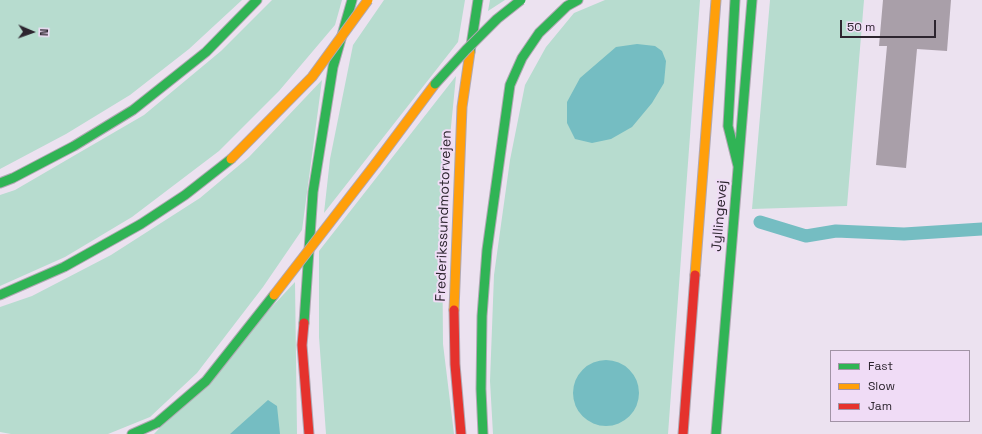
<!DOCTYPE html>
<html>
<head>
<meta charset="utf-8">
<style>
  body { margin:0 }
  #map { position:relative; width:982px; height:434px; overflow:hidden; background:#ece2f0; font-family:"Space Grotesk",sans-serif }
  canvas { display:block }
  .legend { position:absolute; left:830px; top:350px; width:140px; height:72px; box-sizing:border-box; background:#f0dcf6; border:1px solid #a293a6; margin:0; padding:5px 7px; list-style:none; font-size:12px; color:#2d252f }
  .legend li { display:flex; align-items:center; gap:8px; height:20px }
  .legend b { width:20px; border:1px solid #a293a6 }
  .north { position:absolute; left:12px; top:12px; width:40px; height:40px; -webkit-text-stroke:3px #f0dcf6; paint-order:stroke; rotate:92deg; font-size:11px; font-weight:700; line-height:16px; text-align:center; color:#2d252f }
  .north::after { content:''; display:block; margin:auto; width:14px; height:18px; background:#2d252f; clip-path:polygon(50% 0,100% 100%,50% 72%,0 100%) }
  .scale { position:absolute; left:840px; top:20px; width:96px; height:18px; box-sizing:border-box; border:2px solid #2d252f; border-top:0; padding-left:5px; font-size:12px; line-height:14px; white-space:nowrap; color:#2d252f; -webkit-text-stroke:3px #f0dcf6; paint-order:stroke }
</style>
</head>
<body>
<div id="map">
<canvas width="982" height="434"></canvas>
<ul class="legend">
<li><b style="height:5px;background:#30b455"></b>Fast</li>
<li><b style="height:5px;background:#ff9f0a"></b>Slow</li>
<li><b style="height:5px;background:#e5322d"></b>Jam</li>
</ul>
<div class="north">N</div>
<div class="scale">50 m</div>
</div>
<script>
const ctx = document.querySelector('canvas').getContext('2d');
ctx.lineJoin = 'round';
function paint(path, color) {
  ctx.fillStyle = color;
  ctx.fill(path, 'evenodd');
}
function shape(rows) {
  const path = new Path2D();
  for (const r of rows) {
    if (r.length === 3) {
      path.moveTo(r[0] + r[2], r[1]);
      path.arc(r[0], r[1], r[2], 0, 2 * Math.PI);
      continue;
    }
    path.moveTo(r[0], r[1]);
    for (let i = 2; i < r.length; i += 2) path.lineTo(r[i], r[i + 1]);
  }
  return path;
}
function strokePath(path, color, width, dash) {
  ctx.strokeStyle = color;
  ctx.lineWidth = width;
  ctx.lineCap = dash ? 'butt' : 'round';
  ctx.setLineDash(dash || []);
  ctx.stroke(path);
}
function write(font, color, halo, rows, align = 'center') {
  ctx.font = font + ' "Space Grotesk",sans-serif';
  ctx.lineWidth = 4;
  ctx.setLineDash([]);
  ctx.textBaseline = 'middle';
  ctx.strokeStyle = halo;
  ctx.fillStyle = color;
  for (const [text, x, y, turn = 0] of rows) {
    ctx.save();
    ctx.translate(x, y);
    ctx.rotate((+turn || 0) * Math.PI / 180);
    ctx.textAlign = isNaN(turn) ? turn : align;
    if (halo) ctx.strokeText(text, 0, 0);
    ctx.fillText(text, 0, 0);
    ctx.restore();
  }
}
paint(shape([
  [0,0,242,0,189,49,130,95,66,134,0,169],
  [272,0,342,0,335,25,279,91,219,151,132,217,65,257,0,286,0,195,15,190,144,115,221,51],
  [384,0,465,0,458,42,324,213,330,159,353,45],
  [490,0,505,0,488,11],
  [605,0,700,0,668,434,493,434,490,381,494,275,510,160,525,85,546,47,574,13],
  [770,0,864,0,847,206,752,209],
  [456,76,442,218,443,344,454,434,326,434,319,337,319,251],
  [322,80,302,230,263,287,197,373,150,417,108,434,11,434,0,432,0,307,32,296,111,255,200,198,249,157],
  [295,282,297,434,154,434]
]), '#b7dccf');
paint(shape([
  [637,44,655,46,662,51,666,61,664,83,652,103,632,127,611,139,592,143,575,139,567,123,567,102,580,78,616,47],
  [606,393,33],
  [268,400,277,406,280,434,230,434]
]), '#75bdc2');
strokePath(shape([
  [760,222,806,236,836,231,904,234,982,229]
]), '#75bdc2', 13);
paint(shape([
  [883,0,951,0,947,51,917,49,906,168,876,165,887,46,879,46]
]), '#a99fa9');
const fast = shape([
  [735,0,728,126,738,166],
  [470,52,478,0],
  [0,183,13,178,74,146,133,110,206,52,257,0],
  [0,295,64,267,141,224,185,195,231,159],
  [304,323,313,192,333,67,352,0],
  [132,434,157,423,206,381,274,295],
  [483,434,481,389,482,316,487,250,510,85,522,58,539,33,567,6,578,0],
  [716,434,752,0]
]);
const slow = shape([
  [376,163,435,84],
  [695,275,716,0],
  [454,310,462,107,470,52]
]);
const jam = shape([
  [454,310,455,364,461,434],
  [304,323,302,345,309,434],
  [683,434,695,275]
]);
strokePath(fast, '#b0a8b3', 11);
strokePath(slow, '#b0a8b3', 11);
strokePath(jam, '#b0a8b3', 11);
strokePath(fast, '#30b455', 9);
strokePath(slow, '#ff9f0a', 9);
strokePath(jam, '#e5322d', 9);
const fastBridge = shape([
  [435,84,466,50,497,19,521,0]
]);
const slowBridge = shape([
  [231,159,312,77,368,0],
  [274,295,376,163]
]);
strokePath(fastBridge, '#b0a8b3', 11, []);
strokePath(slowBridge, '#b0a8b3', 11, []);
strokePath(fastBridge, '#30b455', 9);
strokePath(slowBridge, '#ff9f0a', 9);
write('14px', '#2d252f', '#f0dcf6', [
  ["Frederikssundmotorvejen",444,216,-88],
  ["Jyllingevej",720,216,-85]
]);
</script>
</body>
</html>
